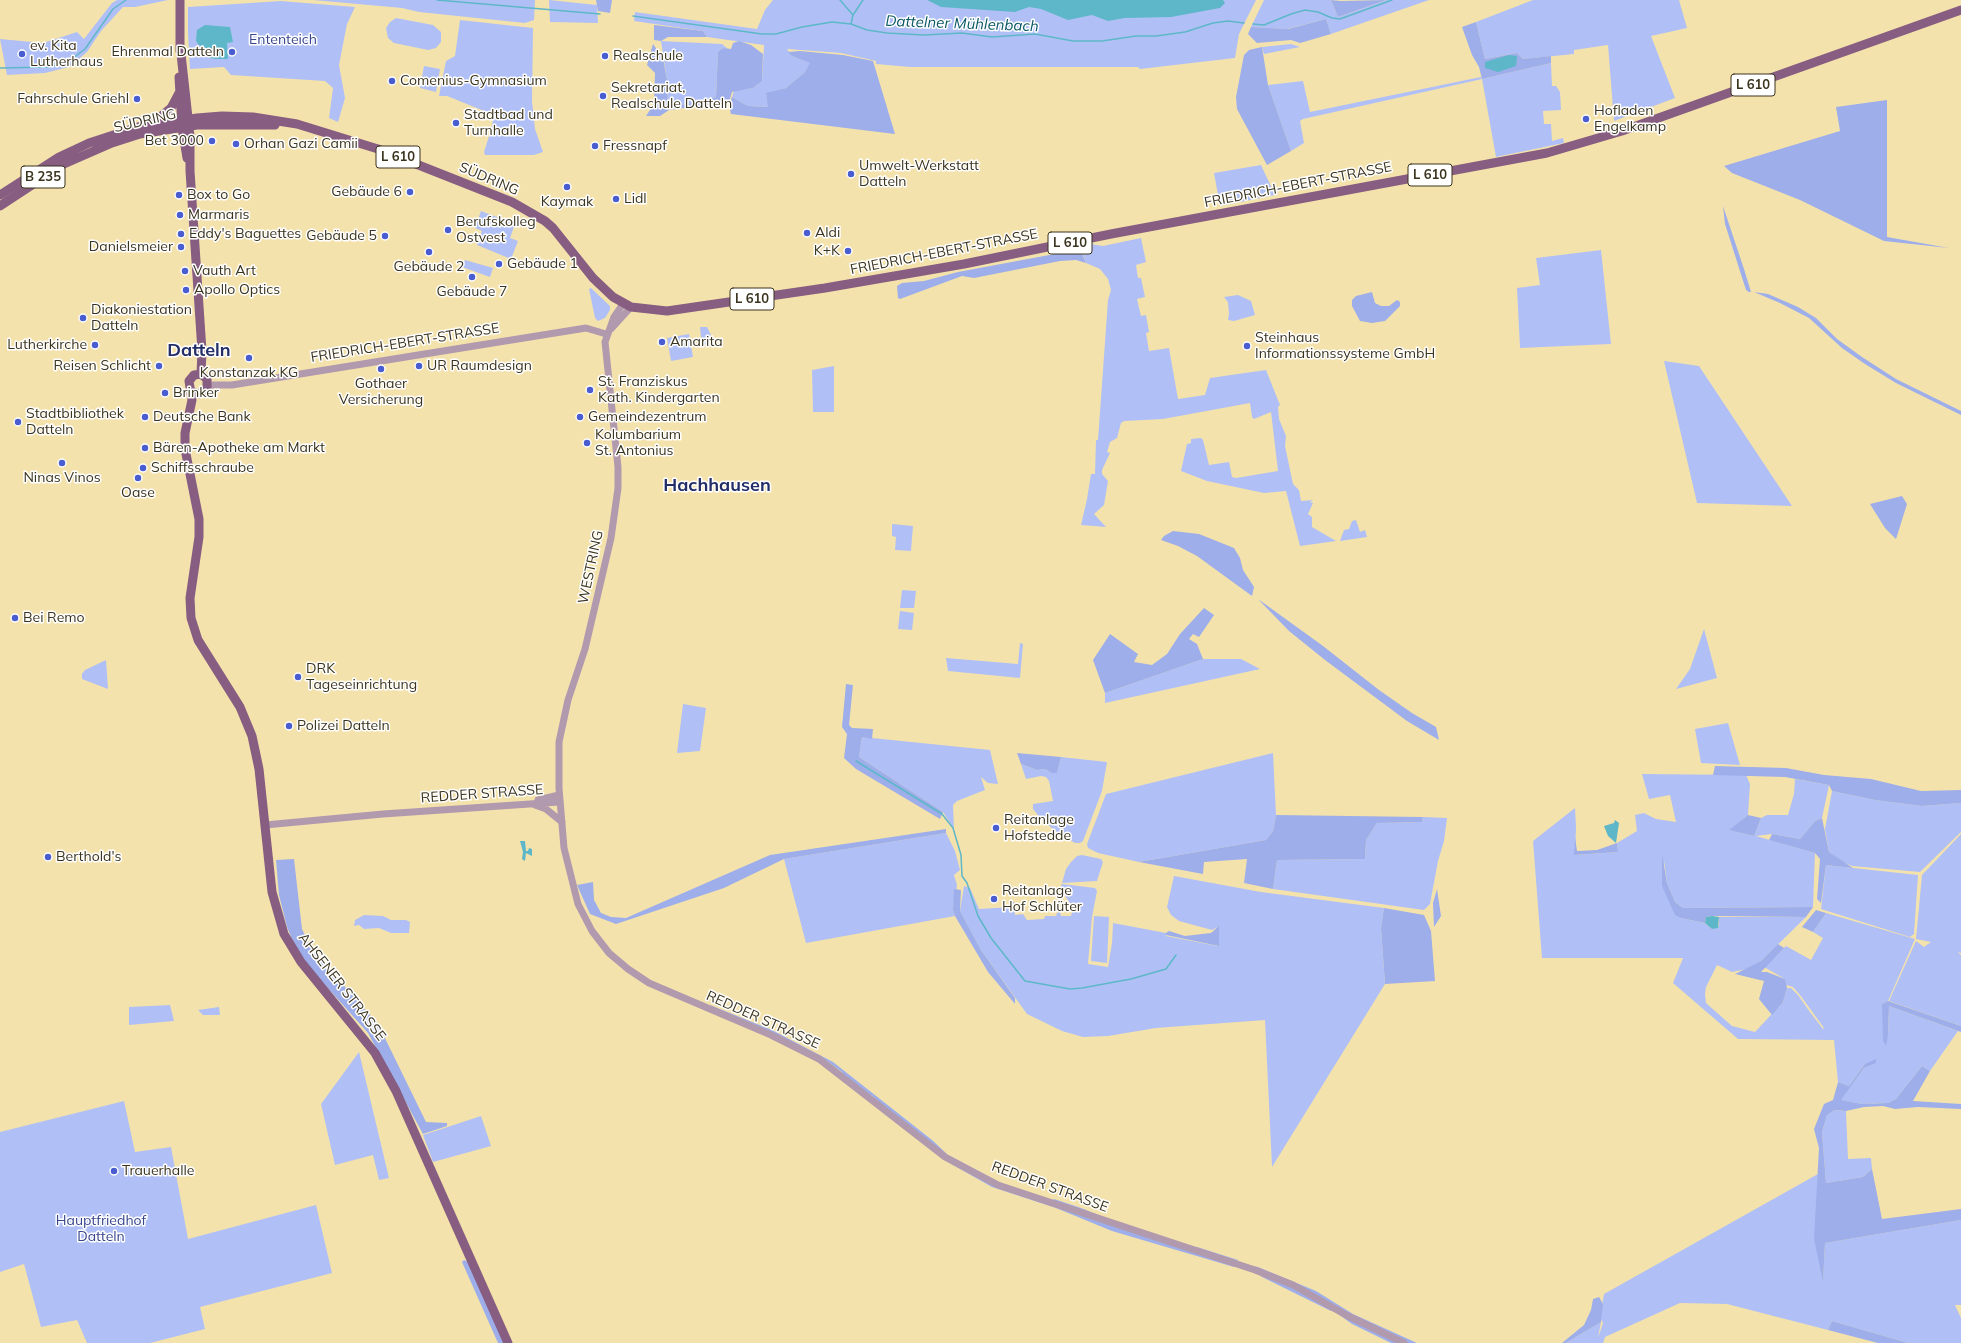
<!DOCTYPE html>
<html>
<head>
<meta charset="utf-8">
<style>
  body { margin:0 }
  canvas { display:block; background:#f4e2ac }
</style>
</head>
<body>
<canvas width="1961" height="1343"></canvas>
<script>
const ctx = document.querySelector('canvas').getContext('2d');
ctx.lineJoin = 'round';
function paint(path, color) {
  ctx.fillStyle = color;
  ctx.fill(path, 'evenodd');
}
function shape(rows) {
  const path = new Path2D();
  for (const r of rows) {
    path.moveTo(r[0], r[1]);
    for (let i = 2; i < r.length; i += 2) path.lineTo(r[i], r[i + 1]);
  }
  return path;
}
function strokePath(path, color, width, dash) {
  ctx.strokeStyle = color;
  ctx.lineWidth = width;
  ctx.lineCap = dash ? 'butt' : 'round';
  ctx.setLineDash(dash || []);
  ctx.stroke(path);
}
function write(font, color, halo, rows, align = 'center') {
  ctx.font = font + ' Mulish,sans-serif';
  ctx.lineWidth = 3;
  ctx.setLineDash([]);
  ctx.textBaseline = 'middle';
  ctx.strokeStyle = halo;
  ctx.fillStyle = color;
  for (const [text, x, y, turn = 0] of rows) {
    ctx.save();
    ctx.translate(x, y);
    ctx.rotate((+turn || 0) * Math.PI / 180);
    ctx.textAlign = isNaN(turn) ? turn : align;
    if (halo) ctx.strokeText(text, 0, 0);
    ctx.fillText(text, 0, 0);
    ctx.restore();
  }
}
paint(shape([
  [117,0,168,0,135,7,123,7,101,31,87,52,69,67,45,73,7,75,0,39,43,43,77,32,84,39,112,3],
  [313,0,535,0,534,20,525,23,419,12,402,8],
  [549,0,597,5,598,23,550,22],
  [773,0,1256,0,1239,34,1235,58,1140,69,1138,67,910,67,876,64,876,61,841,53,787,49,792,56,811,63,805,72,786,88,766,94,769,107,748,106,732,97,734,91,753,88,762,81,764,45,707,37,703,31,634,21,635,12,757,29,765,10],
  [1264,0,1331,0,1338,17,1386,0,1429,0,1331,34,1326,19,1287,29,1251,27],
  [1533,0,1679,0,1687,28,1651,36,1675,98,1614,121,1608,45,1574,50,1574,54,1523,59,1517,53,1485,59,1476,22],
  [281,1,355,7,347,24,339,65,345,98,338,122,329,118,333,88,325,81,231,75,224,67,190,69,188,33,188,7],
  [396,18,433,25,441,32,441,42,436,48,428,50,394,43,388,38,386,28,390,22],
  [460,20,533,28,532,101,535,129,543,152,534,155,485,155,484,152,491,130,494,115,447,96,439,96,446,61,455,56],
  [661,41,722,44,728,49,723,48,718,52,716,97,687,104,668,106,667,80],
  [1291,44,1300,47,1264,54,1262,47],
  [1551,63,1552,86,1556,86,1560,92,1561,110,1543,111,1544,124,1551,124,1552,141,1563,138,1564,143,1496,157,1482,79,1303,119,1300,121,1304,143,1291,151,1268,85,1303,81,1310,112,1481,77,1482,79],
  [424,66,440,69,436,92,420,88],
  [1261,165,1275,195,1220,206,1214,173],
  [481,211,515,224,510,238,518,241,511,259,477,245,482,231,475,228],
  [1141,238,1146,262,1136,265,1138,278,1141,278,1145,297,1137,299,1141,316,1146,315,1149,332,1146,333,1149,351,1169,348,1178,399,1205,395,1210,378,1266,370,1280,405,1278,407,1279,419,1286,436,1285,446,1293,484,1299,490,1301,501,1313,500,1310,502,1313,503,1308,514,1312,517,1312,527,1336,541,1300,546,1286,491,1264,493,1207,481,1181,471,1187,444,1191,443,1191,439,1201,438,1203,440,1209,465,1229,462,1232,477,1236,478,1278,471,1271,412,1254,419,1252,417,1250,403,1163,419,1124,421,1121,423,1117,438,1110,442,1107,452,1110,453,1102,470,1102,474,1108,481,1104,505,1094,514,1106,527,1081,525,1087,499,1091,474,1095,474,1096,440,1098,440,1108,300,1111,290,1108,279,1100,269,1086,263,1080,246,1091,244,1103,246],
  [1601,250,1611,344,1520,348,1517,288,1540,285,1536,258],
  [465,260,493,268,490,277,462,267],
  [591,288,610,306,610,310,605,318,598,321,595,318,589,289],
  [1238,295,1251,301,1255,315,1234,321,1228,320,1229,314,1228,302,1224,297],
  [700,327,707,327,711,335,704,347,702,347],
  [689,334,693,357,671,361,667,338],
  [1664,361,1699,366,1792,506,1697,503],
  [834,366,834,412,813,412,812,370],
  [1356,520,1360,532,1365,530,1367,537,1340,541,1344,530,1349,529,1352,521],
  [892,524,913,526,911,551,895,550,896,537,892,536],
  [902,590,916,591,914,608,900,608],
  [900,611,914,613,912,630,898,629],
  [1704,629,1717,678,1676,689,1690,669],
  [1020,643,1023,644,1020,678,948,671,946,658,1018,664],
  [1203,659,1241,659,1260,669,1105,703,1105,693],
  [106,660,108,689,82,679,82,674,85,670],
  [683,704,706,708,700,751,677,753],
  [1728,723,1740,765,1701,763,1695,729],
  [862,737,990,750,998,784,988,783,981,777,985,790,957,801,953,805,954,829,943,812,859,757],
  [1273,753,1276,815,1273,831,1266,840,1139,862,1098,853,1088,848,1087,844,1106,794],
  [1061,757,1107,762,1102,791,1083,841,1080,843,1075,843,1059,834,1041,819,1033,809,1033,804,1053,801,1049,781,1046,777,1041,776,1026,779,1021,764,1037,770,1045,769,1051,773,1057,773],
  [1642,774,1746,775,1750,784,1748,815,1730,830,1754,836,1761,818,1767,815,1788,815,1794,794,1795,779,1829,785,1822,818,1815,821,1800,839,1772,834,1756,836,1815,853,1813,907,1683,908,1675,902,1667,883,1664,861,1662,886,1681,918,1705,923,1712,929,1719,925,1719,917,1806,917,1761,961,1747,969,1732,972,1717,965,1706,987,1705,994,1706,1003,1732,1026,1755,1032,1783,1002,1787,988,1791,988,1798,995,1810,1012,1823,1029,1824,1028,1800,995,1793,987,1786,985,1785,979,1764,967,1786,946,1811,960,1823,938,1813,932,1826,913,1915,939,1888,1001,1882,1004,1884,1019,1888,1035,1889,1006,1958,1031,1930,1071,1922,1066,1896,1099,1888,1103,1862,1104,1840,1100,1864,1068,1875,1063,1865,1064,1849,1086,1838,1082,1834,1040,1738,1039,1673,983,1683,958,1542,958,1533,841,1575,808,1576,827,1575,855,1618,852,1617,843,1637,831,1635,815,1644,813,1656,819,1676,822,1670,795,1649,799],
  [1832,791,1875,800,1922,806,1961,803,1961,832,1920,872,1852,866,1841,861,1829,852,1825,829],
  [1423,817,1447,818,1444,841,1438,861,1430,904,1424,910,1273,889,1277,860,1365,859,1366,840,1377,823,1422,822],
  [946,833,955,851,960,870,954,875,957,885,953,910,955,916,806,943,784,859],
  [1961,834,1961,953,1958,952,1961,955,1961,1026,1889,1001,1916,941,1924,947,1931,942,1916,939,1922,875],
  [1082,855,1101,859,1103,862,1097,881,1062,883,1066,869,1071,862,1077,856],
  [1826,865,1918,875,1914,934,1910,937,1821,909],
  [1174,876,1261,892,1384,908,1381,928,1385,984,1272,1167,1265,1020,1156,1028,1108,1036,1083,1037,1062,1031,1027,1014,981,950,960,911,964,886,970,888,979,909,1011,907,1010,902,1014,902,1015,915,1023,914,1027,920,1044,919,1045,916,1056,916,1057,913,1060,912,1061,916,1071,916,1073,908,1060,888,1062,884,1095,888,1097,891,1092,917,1088,964,1108,967,1112,943,1113,923,1166,933,1166,936,1218,946,1218,927,1212,930,1179,921,1171,915,1167,907],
  [364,915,383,916,391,920,406,920,410,922,409,933,391,933,379,928,364,929,359,925,354,926,355,920],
  [1094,916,1109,917,1107,963,1091,961],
  [170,1005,174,1021,129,1025,129,1007],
  [219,1007,220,1015,203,1015,198,1010],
  [359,1052,389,1178,379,1180,373,1155,335,1165,321,1104],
  [124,1101,135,1152,171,1147,188,1239,316,1205,332,1273,200,1307,205,1329,150,1343,87,1343,77,1320,41,1327,24,1264,0,1272,0,1132],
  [1835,1110,1846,1111,1848,1159,1871,1158,1872,1169,1863,1177,1826,1183,1822,1132,1827,1115],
  [481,1116,491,1146,433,1162,423,1135],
  [1818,1174,1823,1280,1825,1243,1961,1220,1961,1305,1955,1305,1961,1318,1961,1343,1908,1343,1832,1321,1828,1330,1727,1304,1680,1303,1605,1337,1603,1343,1566,1343,1601,1322,1598,1338,1603,1323,1600,1317,1604,1294]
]), '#b0c0f6');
paint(shape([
  [596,0,612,0,610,13,598,11],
  [1331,0,1341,1,1386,0,1338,17],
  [1326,19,1331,34,1300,43,1291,40,1257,43,1248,34,1251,27,1288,29],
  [1476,22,1485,59,1517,53,1523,59,1551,56,1551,63,1482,79,1479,67,1472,55,1462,27],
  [654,25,703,31,707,37,668,37,661,41,654,40],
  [739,41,751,45,763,54,762,81,753,88,732,92,729,102,669,110,660,116,646,116,654,104,655,73,647,65,653,44,663,58,667,80,668,106,687,104,716,97,718,52,723,48,731,49,733,43],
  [1262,47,1268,85,1291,151,1267,165,1237,109,1236,97,1244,55,1249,50],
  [800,51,843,55,873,61,895,134,731,114,729,105,732,97,748,106,768,107,766,93,786,88,805,72,810,63,792,56,788,52],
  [1887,100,1887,237,1949,248,1884,241,1800,200,1732,173,1724,166,1840,131,1836,107],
  [1723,206,1744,269,1751,292,1749,292,1746,290,1725,224],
  [1080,248,1086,263,1076,260,1060,261,974,278,962,276,900,299,898,298,897,286,902,283,924,281,958,272,1076,250],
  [1372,292,1375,303,1381,306,1389,306,1397,300,1400,302,1400,306,1385,321,1372,323,1360,321,1352,306,1352,300,1356,296],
  [1754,292,1768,294,1798,307,1816,318,1837,339,1862,357,1896,379,1961,411,1961,415,1896,383,1865,364,1842,348,1809,318,1780,303],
  [1902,496,1907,504,1896,539,1885,528,1870,504],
  [1173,531,1199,534,1234,548,1240,558,1243,570,1254,587,1252,596,1197,556,1178,546,1161,540,1164,536],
  [1258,599,1323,646,1379,690,1412,713,1436,727,1439,740,1407,721,1325,660,1289,631],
  [1204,608,1214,615,1199,637,1193,634,1189,639,1197,644,1203,659,1105,693,1093,660,1110,634,1138,654,1134,662,1152,665,1167,654,1180,634],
  [846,684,853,685,849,725,852,728,873,729,872,739,862,737,859,757,943,812,940,819,856,769,844,758,847,734,842,727],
  [1017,753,1061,757,1057,773,1051,773,1045,769,1037,770,1021,764],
  [1715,766,1786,768,1824,775,1871,779,1921,791,1961,790,1961,803,1922,806,1875,800,1832,791,1829,785,1785,777,1713,775],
  [1276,815,1423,817,1422,822,1377,823,1366,840,1365,859,1277,860,1273,889,1244,883,1247,859,1204,862,1203,874,1139,862,1266,840,1273,831],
  [1748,815,1761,818,1754,836,1729,830],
  [1822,818,1829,852,1853,868,1826,865,1821,903,1817,899,1820,859,1815,853,1769,840,1772,834,1800,839,1815,821],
  [946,829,946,833,784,859,724,888,616,924,590,914,577,885,593,882,594,900,601,913,611,917,626,918,770,855],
  [1575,837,1577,851,1597,850,1617,843,1618,852,1574,855],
  [1662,854,1667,883,1675,902,1683,908,1813,907,1806,917,1712,916,1706,917,1705,923,1681,918,1675,915,1662,886],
  [294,859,302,929,313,951,378,1024,426,1122,447,1123,447,1126,423,1134,368,1033,308,966,294,944,287,927,279,895,276,860],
  [954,889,961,890,960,911,981,950,1015,998,1015,1004,988,972,955,916,953,910],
  [1437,889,1441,916,1434,927,1433,903],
  [1384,908,1424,915,1431,931,1435,981,1385,984,1381,928],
  [1816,910,1826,913,1813,932,1802,927],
  [1219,926,1219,946,1166,935,1166,933,1169,931,1185,936,1211,933],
  [1778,944,1784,948,1761,972,1767,972,1785,979,1787,988,1783,1002,1772,1015,1759,999,1764,981,1735,974,1761,961],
  [1888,1001,1961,1026,1961,1032,1889,1006,1888,1035,1886,1046,1883,1041,1882,1004],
  [710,1005,772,1030,833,1062,932,1140,948,1155,999,1182,1050,1204,1054,1199,1081,1208,1186,1250,1197,1247,1238,1260,1234,1267,1112,1231,1056,1208,992,1187,953,1165,927,1146,876,1105,873,1096,858,1090,846,1082,842,1072,827,1061,719,1016],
  [1876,1059,1876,1063,1864,1068,1841,1100,1862,1104,1888,1103,1896,1099,1922,1066,1930,1071,1913,1101,1961,1104,1961,1109,1918,1107,1895,1109,1883,1106,1864,1107,1846,1111,1835,1110,1827,1115,1822,1132,1826,1183,1863,1177,1872,1169,1882,1219,1961,1209,1961,1220,1825,1243,1823,1282,1814,1239,1819,1148,1814,1129,1824,1104,1833,1100,1838,1082,1849,1086,1865,1064],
  [464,1260,468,1262,504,1343,498,1343,462,1262],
  [1250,1266,1258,1267,1316,1291,1353,1314,1417,1343,1391,1343,1352,1324,1334,1311,1331,1311,1262,1277],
  [1599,1297,1603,1304,1601,1322,1566,1343,1562,1343,1584,1325,1591,1310,1593,1299],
  [1832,1321,1908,1343,1878,1343,1828,1330]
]), '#9daeea');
paint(shape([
  [927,0,1223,0,1225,3,1220,8,1171,17,1125,18,1108,21,1092,15,1068,20,1041,9,1029,7,1015,12,941,7],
  [205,25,230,27,233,42,227,43,228,59,215,59,208,57,204,49,198,44,196,41,197,30],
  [1509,55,1517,56,1516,66,1498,72,1485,68,1485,62],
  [1615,820,1619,823,1616,843,1608,836,1604,826,1614,823],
  [520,841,525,841,526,851,528,851,529,848,532,849,532,856,526,853,525,861,522,859,523,852],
  [1712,916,1719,917,1718,928,1712,929,1705,923,1706,917]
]), '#5eb7c8');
strokePath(shape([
  [437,0,600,14],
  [840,0,853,15,851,24],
  [853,15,863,0],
  [633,16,762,34,776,34,802,27,832,22,851,24,867,30,887,33,924,35,962,33,992,37,1035,34,1073,41,1102,41,1136,36,1156,36,1185,32,1213,23,1228,21,1244,23],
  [1253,24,1264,25,1291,14,1305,10,1318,12,1332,18,1340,19,1392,0],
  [0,68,49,67,68,62,85,49,113,9,126,0],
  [856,761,942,814,953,828,961,855,962,876,967,883,978,916,991,938,1025,981,1070,989,1082,988,1131,979,1166,969,1176,955]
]), '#5eb7c8', 1.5);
strokePath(shape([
  [623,304,614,317,605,342,618,467,618,488,611,538,585,649,568,700,559,742,559,788,564,848,578,904,592,931,609,953,628,969,649,983,771,1035,819,1059,945,1157,998,1185,1255,1270,1293,1285,1346,1315,1404,1343],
  [611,329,631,307],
  [208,385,232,385,586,328,606,334],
  [538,800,559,795],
  [535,805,546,809,562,822],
  [265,825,383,814,559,802]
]), '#b29aae', 7);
strokePath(shape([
  [180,0,180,51],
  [180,45,190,136,190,171,202,351,201,374],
  [179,77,182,127,187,158],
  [151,121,159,118,171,108,179,93],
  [0,195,59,157,89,143,138,127,197,118,222,116,253,117,297,124,378,149,512,202,545,221,553,228,593,278,613,297,631,307,667,311,825,288,964,264,1111,234,1547,153,1622,131,1961,10],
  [0,206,64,164,112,143,140,134,197,125,275,125],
  [192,392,199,394,207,388,207,379,201,374,194,375,189,381,192,400,185,433,185,449,199,519,199,537,190,598,191,618,198,640,240,707,252,736,259,769,272,892,284,934,301,962,375,1053,396,1091,508,1343]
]), '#875d81', 9);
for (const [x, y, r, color] of [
  [232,52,4,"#495dd1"],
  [22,54,4,"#495dd1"],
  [605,56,4,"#495dd1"],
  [392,81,4,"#495dd1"],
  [603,96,4,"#495dd1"],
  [137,99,4,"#495dd1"],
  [1586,119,4,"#495dd1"],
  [456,123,4,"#495dd1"],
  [212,141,4,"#495dd1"],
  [236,144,4,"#495dd1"],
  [595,146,4,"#495dd1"],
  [851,174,4,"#495dd1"],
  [567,187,4,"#495dd1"],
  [410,192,4,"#495dd1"],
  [179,195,4,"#495dd1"],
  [616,199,4,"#495dd1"],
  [180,215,4,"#495dd1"],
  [448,230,4,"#495dd1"],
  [807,233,4,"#495dd1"],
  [181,234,4,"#495dd1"],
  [385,236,4,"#495dd1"],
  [181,247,4,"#495dd1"],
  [848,251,4,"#495dd1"],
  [429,252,4,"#495dd1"],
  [499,264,4,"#495dd1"],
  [185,271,4,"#495dd1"],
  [472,277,4,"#495dd1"],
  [186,290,4,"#495dd1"],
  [83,318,4,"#495dd1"],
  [662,342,4,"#495dd1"],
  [95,345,4,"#495dd1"],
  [1247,346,4,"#495dd1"],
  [249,358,4,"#495dd1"],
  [159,366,4,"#495dd1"],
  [419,366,4,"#495dd1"],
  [381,369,4,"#495dd1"],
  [590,390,4,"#495dd1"],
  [165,393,4,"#495dd1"],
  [145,417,4,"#495dd1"],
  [580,417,4,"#495dd1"],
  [18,422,4,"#495dd1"],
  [587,443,4,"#495dd1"],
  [145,448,4,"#495dd1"],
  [62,463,4,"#495dd1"],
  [143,468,4,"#495dd1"],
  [138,478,4,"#495dd1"],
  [15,618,4,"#495dd1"],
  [298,677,4,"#495dd1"],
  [289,726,4,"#495dd1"],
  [996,828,4,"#495dd1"],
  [48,857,4,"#495dd1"],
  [994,899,4,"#495dd1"],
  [114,1171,4,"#495dd1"]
]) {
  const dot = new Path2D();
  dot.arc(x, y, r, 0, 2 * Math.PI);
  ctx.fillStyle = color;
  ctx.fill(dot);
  strokePath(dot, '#fff', 1.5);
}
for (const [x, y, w] of [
  [1753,85,44],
  [398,157,44],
  [1430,175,44],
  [43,177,44],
  [1070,243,44],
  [752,299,44]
]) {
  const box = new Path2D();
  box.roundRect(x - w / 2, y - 11, w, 22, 3);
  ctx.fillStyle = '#fff';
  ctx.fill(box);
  strokePath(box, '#3a331d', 1);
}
write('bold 13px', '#3a331d', null, [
  ["L 610",1753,85],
  ["L 610",398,157],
  ["L 610",1430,175],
  ["B 235",43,177],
  ["L 610",1070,243],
  ["L 610",752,299]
]);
write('14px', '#37458c', '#fff', [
  ["Ententeich",283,40],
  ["Hauptfriedhof",101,1221],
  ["Datteln",101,1237]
]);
write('14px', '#3a331d', '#fff', [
  ["ev. Kita",30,46],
  ["Lutherhaus",30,62],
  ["Ehrenmal Datteln",224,52,"right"],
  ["Realschule",613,56],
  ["Comenius-Gymnasium",400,81],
  ["Sekretariat,",611,88],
  ["Realschule Datteln",611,104],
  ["Fahrschule Griehl",129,99,"right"],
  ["Hofladen",1594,111],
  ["Engelkamp",1594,127],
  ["Stadtbad und",464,115],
  ["Turnhalle",464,131],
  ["Bet 3000",204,141,"right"],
  ["Orhan Gazi Camii",244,144],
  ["Fressnapf",603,146],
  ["Umwelt-Werkstatt",859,166],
  ["Datteln",859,182],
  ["Gebäude 6",402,192,"right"],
  ["Box to Go",187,195],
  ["Lidl",624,199],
  ["Kaymak",567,202,"center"],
  ["Marmaris",188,215],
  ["Berufskolleg",456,222],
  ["Ostvest",456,238],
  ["Aldi",815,233],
  ["Eddy's Baguettes",189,234],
  ["Gebäude 5",377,236,"right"],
  ["Danielsmeier",173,247,"right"],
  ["K+K",840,251,"right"],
  ["Gebäude 1",507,264],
  ["Gebäude 2",429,267,"center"],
  ["Vauth Art",193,271],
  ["Apollo Optics",194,290],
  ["Gebäude 7",472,292,"center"],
  ["Diakoniestation",91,310],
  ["Datteln",91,326],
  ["Steinhaus",1255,338],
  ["Informationssysteme GmbH",1255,354],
  ["Amarita",670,342],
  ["Lutherkirche",87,345,"right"],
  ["Reisen Schlicht",151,366,"right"],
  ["UR Raumdesign",427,366],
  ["Konstanzak KG",249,373,"center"],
  ["St. Franziskus",598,382],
  ["Kath. Kindergarten",598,398],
  ["Gothaer",381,384,"center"],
  ["Versicherung",381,400,"center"],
  ["Brinker",173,393],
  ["Stadtbibliothek",26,414],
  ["Datteln",26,430],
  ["Deutsche Bank",153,417],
  ["Gemeindezentrum",588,417],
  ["Kolumbarium",595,435],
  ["St. Antonius",595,451],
  ["Bären-Apotheke am Markt",153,448],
  ["Schiffsschraube",151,468],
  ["Ninas Vinos",62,478,"center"],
  ["Oase",138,493,"center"],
  ["Bei Remo",23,618],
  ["DRK",306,669],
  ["Tageseinrichtung",306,685],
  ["Polizei Datteln",297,726],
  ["Reitanlage",1004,820],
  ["Hofstedde",1004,836],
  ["Berthold's",56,857],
  ["Reitanlage",1002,891],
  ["Hof Schlüter",1002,907],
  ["Trauerhalle",122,1171]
], 'left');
write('14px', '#3a331d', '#fff', [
  ["SÜDRING",145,121,-13],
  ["SÜDRING",489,179,23],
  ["FRIEDRICH-EBERT-STRASSE",1298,185,-11],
  ["FRIEDRICH-EBERT-STRASSE",944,252,-11],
  ["FRIEDRICH-EBERT-STRASSE",405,343,-9],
  ["WESTRING",591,567,-78],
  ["REDDER STRASSE",482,794,-4],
  ["AHSENER STRASSE",342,987,52],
  ["REDDER STRASSE",763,1020,24],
  ["REDDER STRASSE",1050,1187,20]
]);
write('italic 15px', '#095865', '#fff', [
  ["Dattelner Mühlenbach",962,24,2]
]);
write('bold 18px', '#232e67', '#fff', [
  ["Datteln",199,351],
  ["Hachhausen",717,486]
]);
</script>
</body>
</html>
